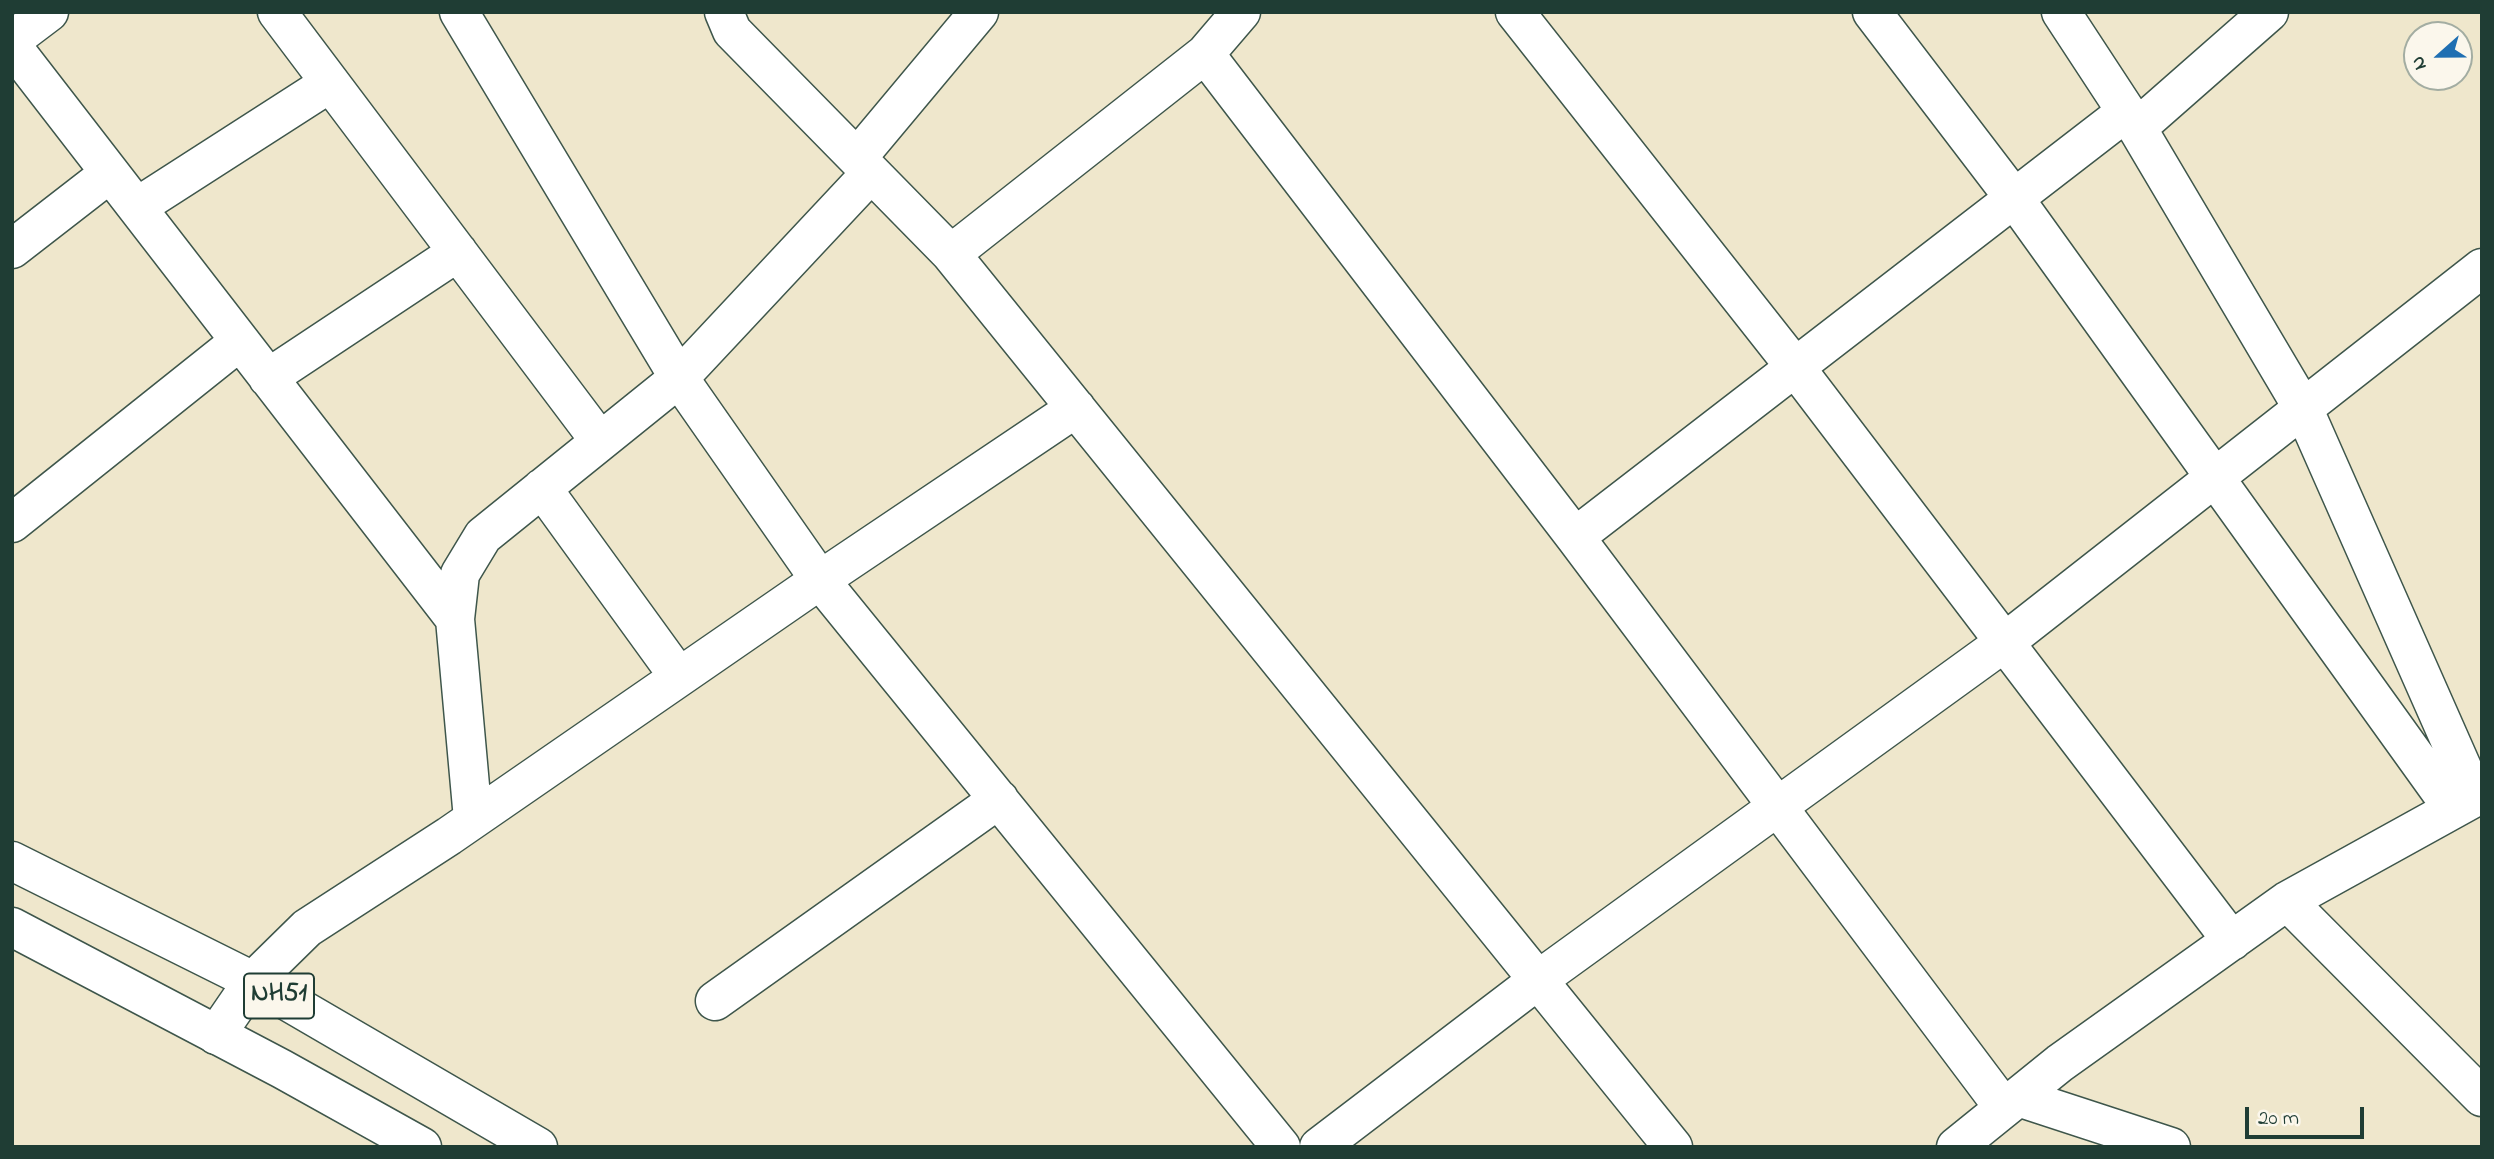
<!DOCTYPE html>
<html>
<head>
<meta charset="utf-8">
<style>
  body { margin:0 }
  #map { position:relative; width:2494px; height:1159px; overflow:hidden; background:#efe7cc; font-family:"Indie Flower",sans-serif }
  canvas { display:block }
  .frame { position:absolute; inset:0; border:14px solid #1f3d34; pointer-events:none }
  .north { position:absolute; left:2403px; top:21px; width:70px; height:70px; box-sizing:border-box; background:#fbf7ec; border:2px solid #a3ada2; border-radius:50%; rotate:249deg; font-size:19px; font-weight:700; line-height:28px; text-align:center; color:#1f3d34 }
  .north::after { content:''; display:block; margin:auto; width:24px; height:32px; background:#1f6fb2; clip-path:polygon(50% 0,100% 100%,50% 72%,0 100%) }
  .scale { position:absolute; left:2245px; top:1107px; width:119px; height:32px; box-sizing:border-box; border:4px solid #1f3d34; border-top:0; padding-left:9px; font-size:21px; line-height:24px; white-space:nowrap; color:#1f3d34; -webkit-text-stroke:5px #fbf7ec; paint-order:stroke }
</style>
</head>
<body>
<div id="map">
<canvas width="2494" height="1159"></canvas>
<div class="frame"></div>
<div class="north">N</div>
<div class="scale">20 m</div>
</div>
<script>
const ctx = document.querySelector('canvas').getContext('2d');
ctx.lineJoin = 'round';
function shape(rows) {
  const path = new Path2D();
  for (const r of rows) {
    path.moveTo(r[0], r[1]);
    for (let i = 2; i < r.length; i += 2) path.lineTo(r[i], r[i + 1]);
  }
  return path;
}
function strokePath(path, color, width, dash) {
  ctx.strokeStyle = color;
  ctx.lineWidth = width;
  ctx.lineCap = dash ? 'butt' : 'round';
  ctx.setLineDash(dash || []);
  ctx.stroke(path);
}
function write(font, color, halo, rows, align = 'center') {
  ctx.font = font + ' "Indie Flower",sans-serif';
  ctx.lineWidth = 7;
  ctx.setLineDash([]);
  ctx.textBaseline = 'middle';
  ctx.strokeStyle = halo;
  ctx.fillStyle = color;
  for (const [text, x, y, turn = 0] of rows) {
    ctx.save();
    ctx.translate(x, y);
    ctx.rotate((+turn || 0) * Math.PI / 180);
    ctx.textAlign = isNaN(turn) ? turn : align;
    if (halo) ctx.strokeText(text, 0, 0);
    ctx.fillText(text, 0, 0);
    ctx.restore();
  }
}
const minor = shape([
  [277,12,600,441],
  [459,12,679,378,820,580,1281,1147],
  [724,12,732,31,951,254,1673,1147],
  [1515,12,1795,367,2232,941],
  [1872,12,2014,198,2453,809],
  [2061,12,2137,128,2304,410,2475,797],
  [12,40,49,12],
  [12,46,455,619],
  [1205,54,1575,537,2004,1108],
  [2137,128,2269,12],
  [857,158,979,12],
  [137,207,330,83],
  [12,249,110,173],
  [951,254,1205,54,1241,12],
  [268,378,458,252],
  [542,488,679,677],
  [12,523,240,341],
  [1575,537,2126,112],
  [473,819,455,619,460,574,483,536,679,378,871,173],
  [2287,901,2482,1097],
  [715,1001,999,799],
  [216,1035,253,981,307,928,449,836,820,580,1076,408],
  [2018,1097,2171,1147],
  [1319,1147,1538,980,2005,642,2482,268],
  [1956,1147,2060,1063,2287,901,2477,796]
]);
const highway = shape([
  [12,861,253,981,538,1147],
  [12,927,282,1069,422,1147]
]);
strokePath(minor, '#3e564b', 41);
strokePath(highway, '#3e564b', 41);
strokePath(minor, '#fff', 38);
strokePath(highway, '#fff', 38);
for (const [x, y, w] of [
  [279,996,70]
]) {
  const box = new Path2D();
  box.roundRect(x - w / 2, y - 22.5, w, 45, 5);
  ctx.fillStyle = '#fbf7ec';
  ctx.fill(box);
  strokePath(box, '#1f3d34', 2);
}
write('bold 26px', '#1f3d34', null, [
  ["NH51",279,996]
]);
</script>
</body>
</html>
